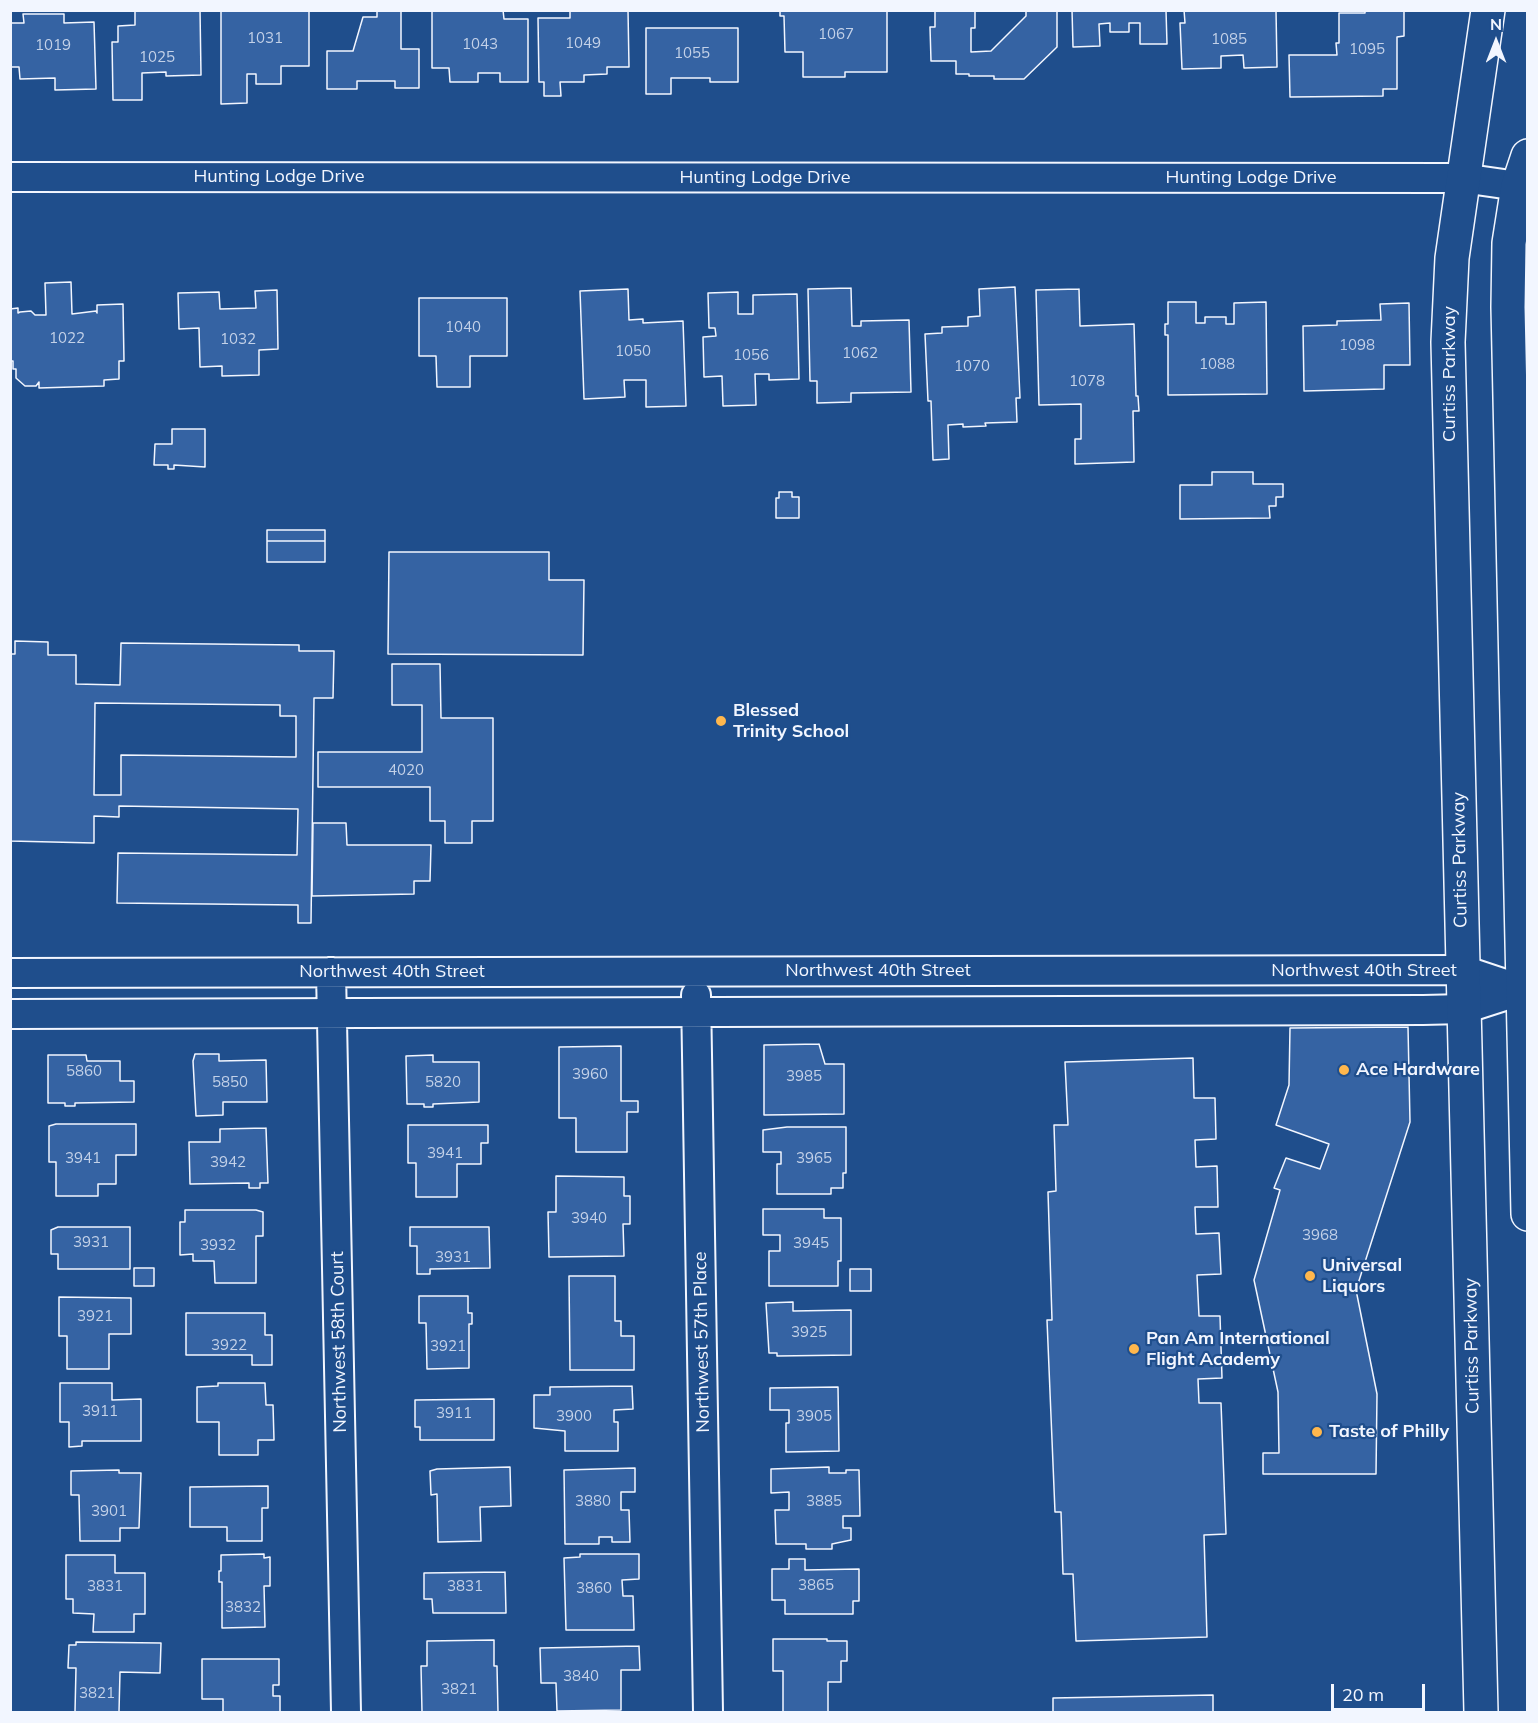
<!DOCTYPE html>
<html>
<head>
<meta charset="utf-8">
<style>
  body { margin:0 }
  #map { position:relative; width:1538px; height:1723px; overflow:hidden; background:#1f4e8c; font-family:Mulish,sans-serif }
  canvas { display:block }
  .frame { position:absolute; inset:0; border:12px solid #f2f6ff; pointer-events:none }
  .north { position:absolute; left:1466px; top:12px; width:60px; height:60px; -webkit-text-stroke:4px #1f4e8c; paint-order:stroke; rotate:0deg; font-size:16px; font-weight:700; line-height:24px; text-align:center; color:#f2f6ff }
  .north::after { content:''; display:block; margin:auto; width:21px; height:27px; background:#f2f6ff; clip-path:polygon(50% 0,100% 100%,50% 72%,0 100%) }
  .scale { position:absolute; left:1331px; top:1684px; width:94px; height:27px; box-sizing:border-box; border:3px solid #f2f6ff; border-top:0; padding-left:8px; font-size:18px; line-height:21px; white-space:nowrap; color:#f2f6ff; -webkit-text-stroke:4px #1f4e8c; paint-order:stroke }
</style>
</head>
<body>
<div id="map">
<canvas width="1538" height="1723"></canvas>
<div class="frame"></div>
<div class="north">N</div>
<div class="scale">20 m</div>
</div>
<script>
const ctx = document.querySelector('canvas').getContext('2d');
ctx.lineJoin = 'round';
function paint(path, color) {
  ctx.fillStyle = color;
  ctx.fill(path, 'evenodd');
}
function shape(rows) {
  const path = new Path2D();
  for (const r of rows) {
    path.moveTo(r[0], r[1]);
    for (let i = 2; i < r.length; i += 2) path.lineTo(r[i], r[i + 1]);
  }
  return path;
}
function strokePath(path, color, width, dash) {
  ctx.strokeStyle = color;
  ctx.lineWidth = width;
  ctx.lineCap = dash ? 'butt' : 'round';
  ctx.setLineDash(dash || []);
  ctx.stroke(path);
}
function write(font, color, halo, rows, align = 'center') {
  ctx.font = font + ' Mulish,sans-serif';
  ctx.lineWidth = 4.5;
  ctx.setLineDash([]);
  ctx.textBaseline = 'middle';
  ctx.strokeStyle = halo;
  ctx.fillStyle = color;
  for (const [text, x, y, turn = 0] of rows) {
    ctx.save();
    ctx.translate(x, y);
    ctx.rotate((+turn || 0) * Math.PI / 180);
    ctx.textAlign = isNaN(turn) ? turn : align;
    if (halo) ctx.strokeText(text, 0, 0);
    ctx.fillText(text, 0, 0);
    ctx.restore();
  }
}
const building = shape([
  [135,10,200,10,201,75,166,76,166,72,142,73,142,100,113,100,112,42,118,42,118,26,135,25,135,10],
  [221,10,309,10,309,66,281,66,281,84,256,84,256,74,247,74,247,103,221,104,221,10],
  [377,10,401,10,401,49,419,49,419,88,395,88,395,81,357,81,357,89,327,89,327,51,353,51,363,17,377,17,377,10],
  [432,10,503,10,504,19,528,19,528,82,500,82,500,73,478,73,478,82,450,82,449,68,432,68,432,10],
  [628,10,629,67,607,67,607,74,584,75,584,82,560,82,561,96,544,96,544,82,539,82,538,18,570,18,570,11,628,10],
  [780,10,887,10,887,72,845,72,845,77,803,77,803,52,785,52,784,16,780,16,780,10],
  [935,10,975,10,975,28,971,28,971,52,991,51,1026,16,1026,10,1057,10,1057,47,1024,79,994,79,994,76,969,76,969,74,956,74,956,61,931,61,930,27,935,27,935,10],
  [1072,10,1166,10,1167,44,1140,44,1140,23,1129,23,1129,32,1110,32,1110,23,1099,24,1100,46,1073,47,1072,10],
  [1184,10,1276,10,1277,67,1244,68,1243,55,1221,56,1221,68,1182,69,1180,23,1185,23,1184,10],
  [1365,10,1404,10,1404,36,1397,37,1397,89,1383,89,1383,96,1290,97,1289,55,1337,55,1336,43,1339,43,1339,13,1365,13,1365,10],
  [23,14,64,14,64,23,94,22,96,89,55,90,55,78,20,79,19,67,10,67,10,23,24,23,23,14],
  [646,28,738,28,738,82,710,82,710,78,671,78,671,94,646,94,646,28],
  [71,282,72,314,96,311,97,313,97,305,123,304,124,361,119,361,119,379,104,380,104,386,39,388,39,382,36,386,25,386,16,378,16,369,13,369,13,361,10,361,10,309,18,308,18,313,20,312,31,311,35,315,46,315,45,283,71,282],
  [1015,287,1020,398,1016,398,1017,422,985,423,986,426,963,427,963,424,948,425,949,459,933,460,931,401,928,401,925,334,942,333,942,327,968,326,968,317,980,316,979,289,1015,287],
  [851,288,852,326,861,326,861,321,909,320,911,392,851,393,851,402,817,403,817,381,810,381,808,289,851,288],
  [628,289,629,320,643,319,643,323,683,321,686,406,646,407,646,380,624,380,625,397,584,399,580,291,628,289],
  [1079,289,1080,326,1134,324,1136,396,1138,396,1139,411,1133,411,1134,462,1075,464,1075,439,1081,439,1081,404,1039,405,1036,290,1079,289],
  [277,290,278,349,259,350,259,375,222,376,222,366,200,367,199,328,179,329,178,293,219,292,220,309,256,308,255,291,277,290],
  [738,292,738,314,753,314,753,295,797,294,799,379,769,380,769,374,755,374,756,405,723,406,722,376,704,377,703,337,716,336,715,328,709,328,708,293,738,292],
  [419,298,507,298,507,356,470,356,470,387,437,387,436,356,419,356,419,298],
  [1168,302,1196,302,1196,323,1205,323,1205,317,1226,317,1226,324,1234,324,1234,303,1266,302,1267,394,1168,395,1168,335,1165,335,1165,324,1168,324,1168,302],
  [1409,303,1410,365,1384,365,1384,389,1304,391,1303,326,1337,325,1337,321,1381,320,1380,304,1409,303],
  [172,429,205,429,205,467,174,465,174,469,168,469,168,465,154,465,155,444,172,444,172,429],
  [1212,472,1253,472,1253,484,1283,484,1283,497,1276,497,1276,506,1269,506,1270,518,1180,519,1180,485,1212,485,1212,472],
  [779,492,792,492,792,497,799,497,799,518,776,518,776,498,779,498,779,492],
  [267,530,325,530,325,541,267,541,267,530],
  [267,541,325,541,325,562,267,562,267,541],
  [389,552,549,552,549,580,584,580,583,655,388,654,389,552],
  [15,641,48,642,48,655,76,655,76,684,120,685,121,643,299,645,299,651,334,651,333,698,314,698,311,923,298,923,298,905,117,903,118,853,297,855,298,809,119,806,119,817,94,816,94,843,10,841,10,654,15,654,15,641],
  [95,703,280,705,280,716,296,716,296,757,121,755,121,795,94,795,95,703],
  [392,664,440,664,441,718,493,718,493,821,472,821,472,843,445,843,445,821,430,821,430,787,318,787,318,752,422,752,422,705,392,705,392,664],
  [313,823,346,823,347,845,431,845,430,881,414,881,414,894,312,896,313,823],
  [1408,1027,1410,1122,1356,1290,1377,1394,1376,1474,1263,1474,1263,1453,1279,1453,1278,1392,1254,1280,1280,1190,1274,1188,1286,1158,1320,1169,1329,1144,1276,1125,1289,1085,1290,1028,1408,1027],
  [819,1044,825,1064,844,1064,844,1114,764,1115,764,1045,819,1044],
  [621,1046,621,1101,638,1101,638,1112,627,1112,627,1152,576,1152,576,1118,559,1118,559,1047,621,1046],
  [195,1054,219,1054,219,1061,266,1060,267,1102,223,1102,223,1115,196,1116,193,1061,195,1054],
  [48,1055,86,1055,87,1061,120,1061,120,1081,134,1081,134,1102,75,1103,75,1106,65,1106,65,1103,48,1103,48,1055],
  [433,1055,433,1062,479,1062,479,1102,433,1104,433,1107,424,1107,424,1104,407,1104,406,1056,433,1055],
  [1193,1058,1194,1098,1215,1098,1216,1139,1195,1140,1196,1167,1217,1166,1218,1207,1195,1207,1196,1234,1219,1233,1221,1274,1197,1275,1199,1316,1220,1316,1222,1378,1198,1379,1199,1403,1221,1403,1226,1534,1204,1535,1207,1637,1076,1641,1073,1574,1063,1574,1061,1512,1055,1512,1047,1320,1052,1320,1048,1192,1056,1191,1054,1125,1068,1125,1065,1062,1193,1058],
  [56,1124,136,1124,136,1155,116,1155,116,1184,98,1184,98,1196,56,1196,56,1162,49,1162,49,1126,56,1124],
  [408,1125,488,1125,488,1143,481,1143,481,1164,457,1164,457,1197,416,1197,416,1163,408,1163,408,1125],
  [787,1127,846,1127,846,1173,843,1173,843,1188,831,1188,831,1194,777,1194,777,1164,781,1164,781,1152,763,1152,763,1130,787,1127],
  [266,1128,268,1183,260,1183,260,1188,249,1188,249,1183,190,1184,189,1142,220,1142,220,1129,266,1128],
  [556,1176,624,1177,624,1196,630,1196,630,1224,623,1224,624,1256,549,1257,548,1212,556,1212,556,1176],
  [763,1209,824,1209,824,1218,841,1218,841,1261,838,1261,838,1286,769,1286,769,1251,780,1251,780,1235,763,1235,763,1209],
  [185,1210,256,1210,263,1212,263,1236,256,1236,256,1283,215,1283,214,1261,193,1261,193,1254,180,1255,180,1222,185,1222,185,1210],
  [58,1227,130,1227,130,1269,58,1269,58,1254,51,1254,51,1230,58,1227],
  [410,1227,489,1227,490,1268,430,1269,430,1274,417,1274,417,1246,410,1246,410,1227],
  [134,1268,154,1268,154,1286,134,1286,134,1268],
  [850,1269,871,1269,871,1291,850,1291,850,1269],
  [569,1276,615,1276,615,1321,621,1321,621,1336,634,1336,634,1370,570,1370,569,1276],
  [419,1296,468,1296,468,1313,472,1313,472,1324,469,1324,469,1368,427,1369,426,1323,419,1323,419,1296],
  [59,1297,131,1298,131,1334,109,1334,109,1369,67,1369,67,1336,59,1336,59,1297],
  [793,1302,793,1311,851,1310,851,1355,777,1356,777,1353,769,1353,766,1303,793,1302],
  [186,1313,265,1313,265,1335,272,1335,272,1365,252,1365,252,1355,186,1355,186,1313],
  [60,1383,112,1383,112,1400,141,1399,141,1441,82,1441,82,1446,69,1447,69,1422,60,1422,60,1383],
  [218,1383,265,1383,266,1405,273,1405,274,1440,258,1440,258,1455,219,1455,219,1422,197,1422,197,1387,218,1386,218,1383],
  [632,1386,633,1409,614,1410,614,1422,618,1422,618,1451,565,1451,565,1431,534,1428,534,1395,550,1395,550,1387,632,1386],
  [838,1387,839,1451,786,1452,786,1423,789,1423,789,1410,770,1410,770,1388,838,1387],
  [494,1399,494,1440,420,1440,420,1427,415,1427,415,1400,494,1399],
  [510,1467,511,1506,480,1507,481,1541,438,1542,437,1494,431,1495,430,1471,437,1469,510,1467],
  [829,1467,829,1473,846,1473,846,1470,859,1470,860,1516,843,1516,843,1528,851,1528,851,1540,832,1544,832,1549,806,1549,806,1544,776,1544,775,1510,789,1510,789,1492,771,1493,771,1469,829,1467],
  [635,1468,635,1492,621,1492,621,1510,629,1510,630,1542,612,1542,612,1537,599,1537,599,1544,565,1544,564,1470,635,1468],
  [119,1470,119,1473,141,1473,139,1528,120,1528,120,1541,80,1541,79,1495,71,1495,71,1471,119,1470],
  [268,1486,268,1508,262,1508,262,1541,227,1541,227,1527,190,1527,190,1487,268,1486],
  [264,1554,264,1558,270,1557,270,1586,264,1586,265,1627,222,1628,222,1582,219,1582,219,1571,221,1571,221,1555,264,1554],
  [580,1554,639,1554,639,1579,622,1580,623,1596,633,1596,634,1630,566,1630,564,1558,580,1557,580,1554],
  [66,1555,115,1555,115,1573,145,1573,145,1614,134,1614,134,1632,93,1632,94,1614,73,1613,73,1599,66,1599,66,1555],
  [789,1559,805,1559,805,1570,859,1569,859,1601,853,1601,853,1614,785,1614,785,1600,772,1600,772,1569,789,1569,789,1559],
  [505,1572,506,1613,433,1613,432,1599,424,1599,424,1573,505,1572],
  [773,1639,827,1639,827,1641,847,1641,847,1661,841,1661,841,1682,828,1682,828,1712,783,1712,783,1671,773,1671,773,1639],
  [494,1640,494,1666,497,1666,498,1712,422,1712,421,1666,427,1666,427,1641,494,1640],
  [76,1642,161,1643,160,1673,120,1672,119,1712,75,1712,76,1668,68,1668,69,1645,76,1645,76,1642],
  [639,1646,640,1670,621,1670,621,1710,557,1711,556,1683,541,1683,540,1648,639,1646],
  [202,1659,279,1659,279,1685,273,1685,273,1696,280,1696,280,1712,223,1712,223,1699,202,1699,202,1659],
  [1213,1695,1213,1712,1053,1712,1053,1698,1213,1695]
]);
paint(building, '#3563a3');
strokePath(building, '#f2f6ff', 1.5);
const minor = shape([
  [10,177,1462,178,1518,186],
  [331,972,346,1712],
  [10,973,1463,970,1523,990],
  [696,995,708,1712],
  [10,1014,1423,1010,1464,1009,1523,990]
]);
const secondary = shape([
  [1528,156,1518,186,1509,243,1508,307,1528,1214],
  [1481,1712,1448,342,1452,258,1488,10]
]);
strokePath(minor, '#f2f6ff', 32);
strokePath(secondary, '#f2f6ff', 36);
strokePath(minor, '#1f4e8c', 28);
strokePath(secondary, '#1f4e8c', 33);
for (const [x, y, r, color] of [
  [721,721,6,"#ffb74d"],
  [1344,1070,6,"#ffb74d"],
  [1310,1276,6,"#ffb74d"],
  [1134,1349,6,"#ffb74d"],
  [1317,1432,6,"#ffb74d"]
]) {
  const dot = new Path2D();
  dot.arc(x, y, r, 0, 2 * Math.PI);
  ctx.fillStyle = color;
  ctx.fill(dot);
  strokePath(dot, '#1f4e8c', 2);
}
write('15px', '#c3d1e8', null, [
  ["1067",836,34],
  ["1031",265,38],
  ["1085",1229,39],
  ["1049",583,43],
  ["1043",480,44],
  ["1019",53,45],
  ["1095",1367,49],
  ["1055",692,53],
  ["1025",157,57],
  ["1040",463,327],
  ["1022",67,338],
  ["1032",238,339],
  ["1098",1357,345],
  ["1050",633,351],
  ["1062",860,353],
  ["1056",751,355],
  ["1088",1217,364],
  ["1070",972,366],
  ["1078",1087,381],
  ["4020",406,770],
  ["5860",84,1071],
  ["3960",590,1074],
  ["3985",804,1076],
  ["5850",230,1082],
  ["5820",443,1082],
  ["3941",445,1153],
  ["3941",83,1158],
  ["3965",814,1158],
  ["3942",228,1162],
  ["3940",589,1218],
  ["3968",1320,1235],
  ["3931",91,1242],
  ["3945",811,1243],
  ["3932",218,1245],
  ["3931",453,1257],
  ["3921",95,1316],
  ["3925",809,1332],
  ["3922",229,1345],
  ["3921",448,1346],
  ["3911",100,1411],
  ["3911",454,1413],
  ["3900",574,1416],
  ["3905",814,1416],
  ["3880",593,1501],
  ["3885",824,1501],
  ["3901",109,1511],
  ["3865",816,1585],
  ["3831",105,1586],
  ["3831",465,1586],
  ["3860",594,1588],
  ["3832",243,1607],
  ["3840",581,1676],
  ["3821",459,1689],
  ["3821",97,1693]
]);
write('18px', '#f2f6ff', '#1f4e8c', [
  ["Hunting Lodge Drive",279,177],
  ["Hunting Lodge Drive",765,178],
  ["Hunting Lodge Drive",1251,178],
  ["Curtiss Parkway",1450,374,-90],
  ["Curtiss Parkway",1460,860,-91],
  ["Northwest 40th Street",878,971],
  ["Northwest 40th Street",1364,971],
  ["Northwest 40th Street",392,972],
  ["Northwest 58th Court",339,1342,-91],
  ["Northwest 57th Place",702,1342,-91],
  ["Curtiss Parkway",1472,1346,-91]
]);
write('bold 18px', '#f2f6ff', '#1f4e8c', [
  ["Blessed",733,711],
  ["Trinity School",733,732],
  ["Ace Hardware",1356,1070],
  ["Universal",1322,1266],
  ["Liquors",1322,1287],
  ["Pan Am International",1146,1339],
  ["Flight Academy",1146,1360],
  ["Taste of Philly",1329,1432]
], 'left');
</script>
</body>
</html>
